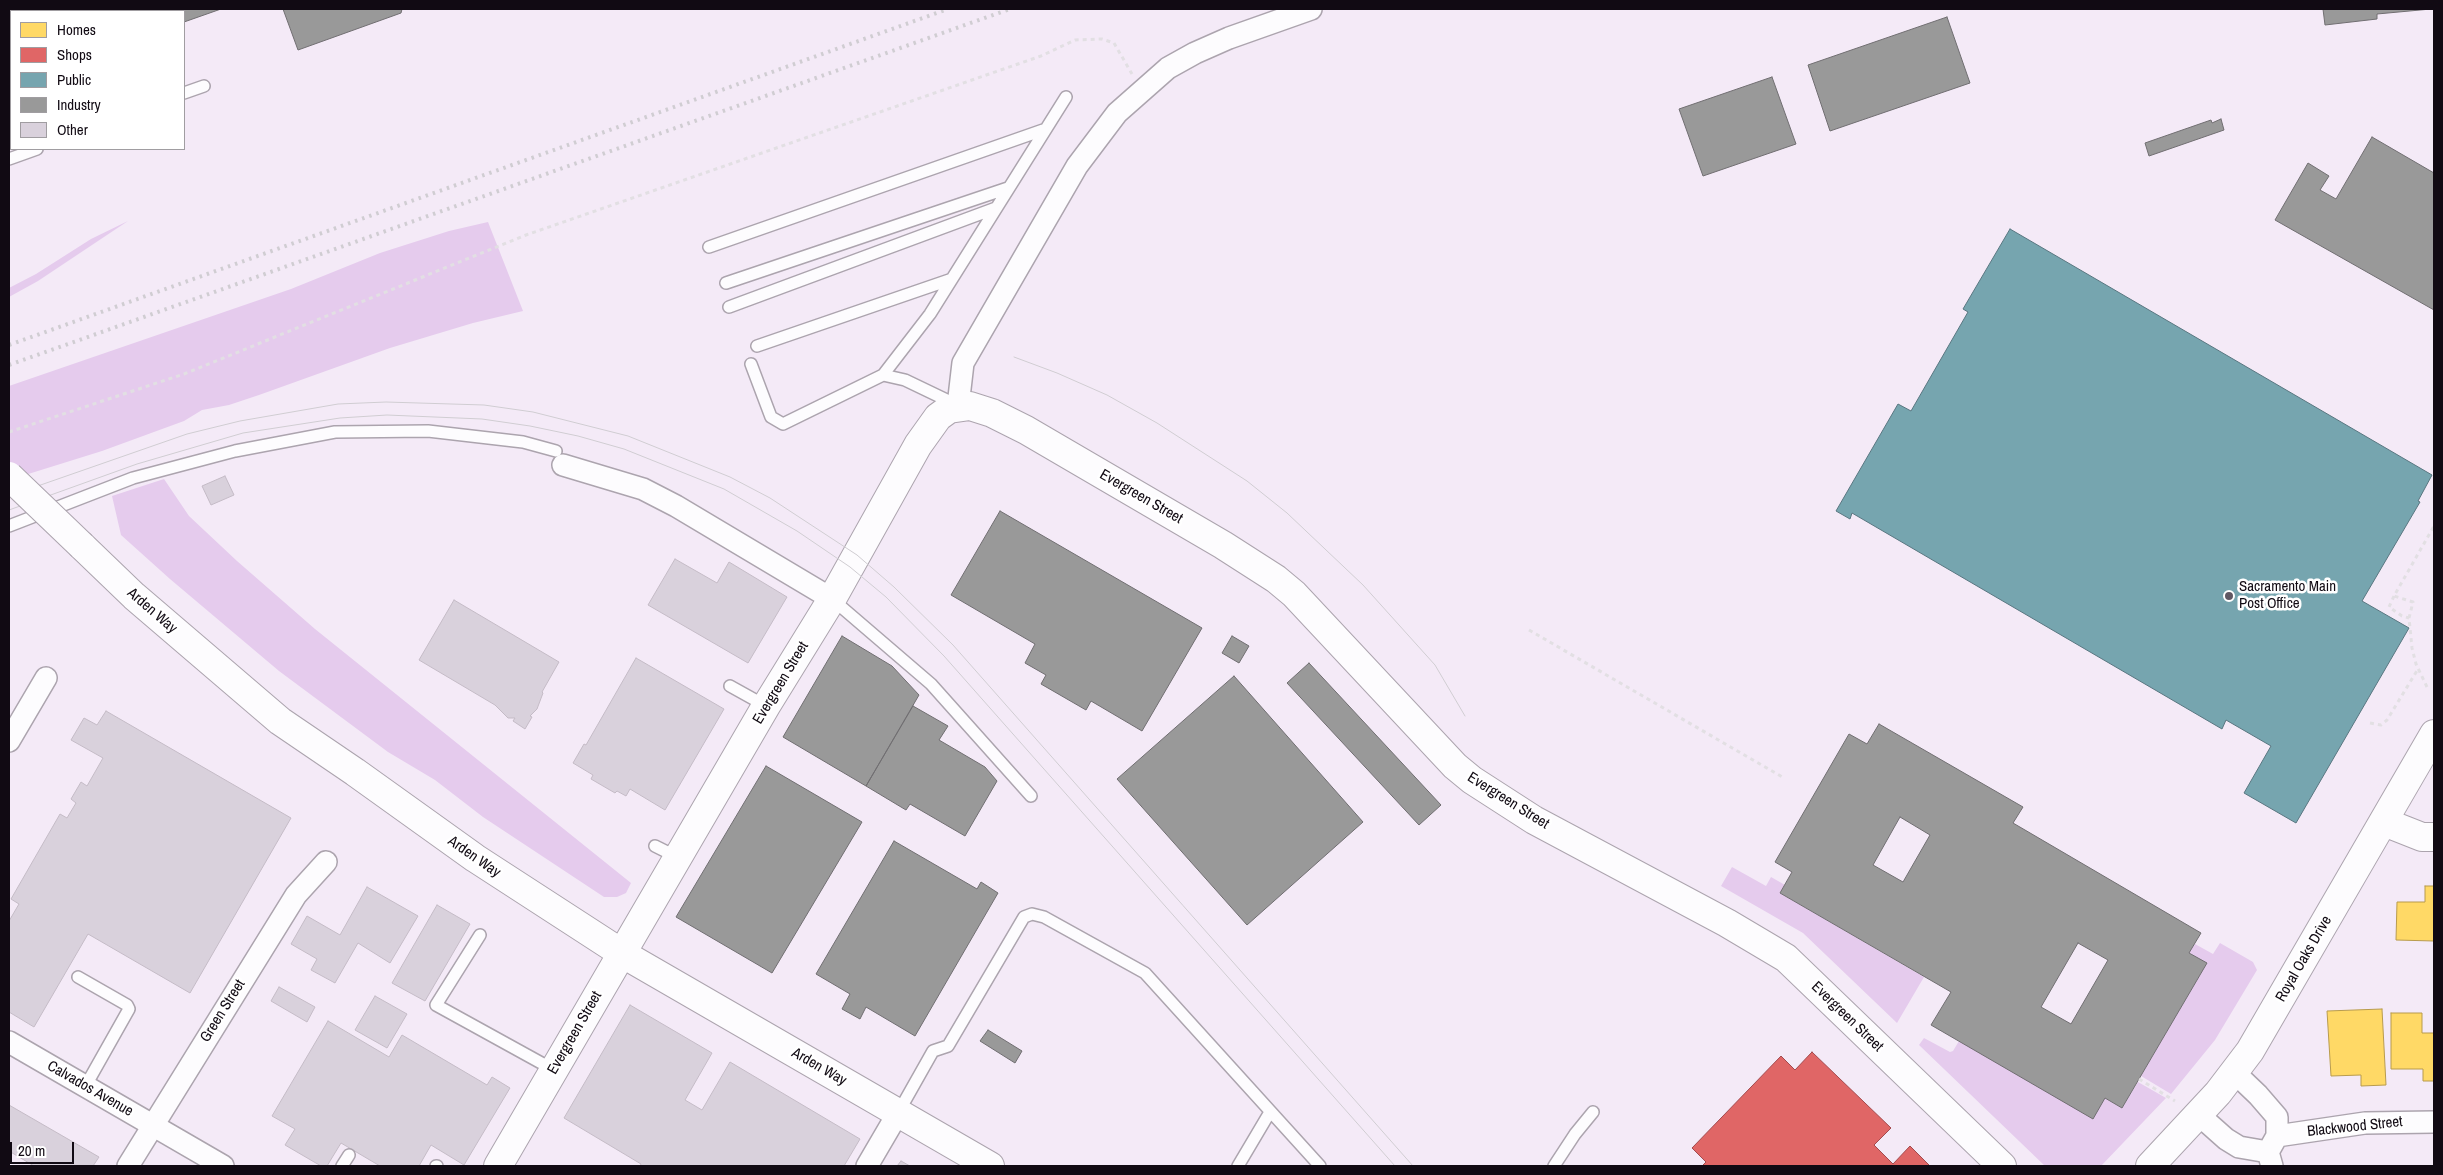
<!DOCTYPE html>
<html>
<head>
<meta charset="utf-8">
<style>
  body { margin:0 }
  #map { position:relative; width:2443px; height:1175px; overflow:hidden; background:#f4eaf7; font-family:"Archivo Narrow",sans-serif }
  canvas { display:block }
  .frame { position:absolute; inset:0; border:10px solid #110a13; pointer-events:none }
  .legend { position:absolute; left:10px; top:10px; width:175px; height:140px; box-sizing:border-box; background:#fff; border:1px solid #a09da1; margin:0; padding:6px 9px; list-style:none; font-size:15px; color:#110a13 }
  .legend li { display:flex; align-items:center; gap:10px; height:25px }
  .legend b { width:25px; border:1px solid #a09da1 }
  .scale { position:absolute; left:10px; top:1142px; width:64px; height:22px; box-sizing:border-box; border:2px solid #110a13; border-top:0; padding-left:6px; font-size:15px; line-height:18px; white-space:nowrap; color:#110a13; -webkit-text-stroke:4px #fff; paint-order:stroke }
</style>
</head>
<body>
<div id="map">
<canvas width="2443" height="1175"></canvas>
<div class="frame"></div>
<ul class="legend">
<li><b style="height:14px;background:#ffd966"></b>Homes</li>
<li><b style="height:14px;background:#e06666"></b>Shops</li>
<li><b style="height:14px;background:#76a5af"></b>Public</li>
<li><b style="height:14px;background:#999"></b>Industry</li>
<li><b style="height:14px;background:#d9d1dc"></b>Other</li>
</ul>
<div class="scale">20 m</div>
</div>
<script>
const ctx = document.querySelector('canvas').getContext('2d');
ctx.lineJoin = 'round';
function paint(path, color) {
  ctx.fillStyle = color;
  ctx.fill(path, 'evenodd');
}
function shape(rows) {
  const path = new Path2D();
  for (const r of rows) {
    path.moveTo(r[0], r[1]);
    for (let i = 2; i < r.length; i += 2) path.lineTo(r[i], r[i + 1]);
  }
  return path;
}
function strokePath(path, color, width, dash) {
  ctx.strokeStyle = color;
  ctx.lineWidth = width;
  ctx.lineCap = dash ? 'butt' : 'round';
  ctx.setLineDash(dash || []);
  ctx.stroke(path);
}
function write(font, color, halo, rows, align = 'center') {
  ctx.font = font + ' "Archivo Narrow",sans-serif';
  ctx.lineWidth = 5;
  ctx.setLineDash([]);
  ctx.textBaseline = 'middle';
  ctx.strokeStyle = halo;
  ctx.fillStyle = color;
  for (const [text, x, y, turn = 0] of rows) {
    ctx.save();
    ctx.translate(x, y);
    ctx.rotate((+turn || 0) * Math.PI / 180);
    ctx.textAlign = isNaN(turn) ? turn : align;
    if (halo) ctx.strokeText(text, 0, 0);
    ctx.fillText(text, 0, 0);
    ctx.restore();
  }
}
paint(shape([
  [128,221,38,281,9,297,9,288,36,274,91,239],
  [488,222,523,311,473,323,390,348,259,395,229,405,202,410,184,421,102,451,9,480,9,386,291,289,380,253,449,231],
  [164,479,189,516,237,561,315,629,631,883,626,893,617,897,604,897,483,817,435,780,388,752,279,671,170,579,121,535,112,496],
  [1732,867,1766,886,1771,877,1785,885,1780,893,1924,977,1897,1023,1803,933,1721,886],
  [2220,943,2253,962,2257,970,2215,1040,2171,1094,2141,1076,2206,964,2189,953,2195,944,2213,954],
  [1924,1038,1950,1052,1953,1051,1959,1041,2105,1098,2122,1108,2138,1082,2166,1098,2101,1166,2045,1166,1919,1045]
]), '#e5cbed');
const homes = shape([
  [2425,886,2434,886,2434,941,2396,940,2397,902,2425,902,2425,886],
  [2382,1009,2386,1085,2361,1086,2361,1075,2331,1076,2327,1011,2382,1009],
  [2391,1013,2422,1013,2422,1033,2434,1033,2434,1081,2423,1081,2423,1069,2391,1069,2391,1013]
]);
paint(homes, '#ffd966');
strokePath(homes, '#b89b4d', 1);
const shops = shape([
  [1812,1052,1891,1128,1874,1145,1893,1164,1910,1146,1930,1166,1702,1166,1706,1162,1692,1148,1781,1056,1795,1070,1812,1052]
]);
paint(shops, '#e06666');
strokePath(shops, '#a24a4d', 1);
const public = shape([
  [2010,229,2432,475,2418,501,2420,502,2362,601,2409,628,2296,823,2244,793,2271,746,2226,720,2222,729,1852,513,1850,519,1836,511,1898,404,1911,411,1968,312,1963,309,2010,229]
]);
paint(public, '#76a5af');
strokePath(public, '#587680', 1);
const industry = shape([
  [11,9,221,9,184,22,184,11,12,11,11,9],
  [283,9,402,9,401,13,298,50,283,9],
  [2323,9,2431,9,2377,14,2377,19,2325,25,2323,9],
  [1947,17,1970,83,1830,131,1808,65,1947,17],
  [1772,77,1796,144,1703,176,1679,109,1772,77],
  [2221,119,2224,130,2149,156,2145,143,2211,120,2212,123,2221,119],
  [2372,137,2434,173,2434,310,2275,220,2308,163,2329,176,2320,190,2336,199,2372,137],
  [1000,511,1202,628,1142,731,1091,701,1086,710,1041,684,1046,675,1025,663,1035,644,951,595,1000,511],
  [842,636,892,666,919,695,866,786,783,737,842,636],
  [1232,636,1249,646,1239,663,1222,653,1232,636],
  [1309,663,1441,805,1419,825,1287,683,1309,663],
  [1234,676,1363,822,1247,925,1117,779,1234,676],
  [913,706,948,726,939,740,985,767,997,781,965,836,910,804,906,810,866,786,913,706],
  [1879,724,2023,807,2013,823,2201,933,2189,953,2207,963,2122,1108,2105,1098,2093,1119,1931,1025,1951,992,1780,893,1792,872,1775,862,1849,734,1867,744,1879,724],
  [1900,817,1930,835,1903,882,1873,865,1900,817],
  [2078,943,2108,960,2071,1024,2041,1007,2078,943],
  [766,766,862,822,772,973,676,917,766,766],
  [894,841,977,889,981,882,998,893,915,1036,866,1007,860,1019,842,1009,850,994,816,974,894,841],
  [988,1030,1022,1051,1015,1063,980,1041,988,1030]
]);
paint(industry, '#999');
strokePath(industry, '#706e71', 1);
const building = shape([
  [225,476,234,495,211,505,202,486,225,476],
  [675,559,717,583,729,562,787,597,748,663,648,605,675,559],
  [454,600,559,662,542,692,543,693,537,709,530,716,532,717,525,729,513,721,515,718,508,718,495,705,419,660,454,600],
  [636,658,724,709,665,810,630,789,626,796,617,791,615,793,591,779,593,775,573,763,584,744,586,745,636,658],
  [106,711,291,818,190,993,88,934,34,1027,9,1012,9,921,19,904,11,899,60,814,67,818,76,803,71,799,81,782,87,786,103,758,71,740,84,718,97,725,106,711],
  [367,887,418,916,390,963,358,943,335,983,311,970,317,959,291,944,307,916,340,935,367,887],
  [437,905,470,924,425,1001,392,983,437,905],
  [279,987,315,1007,307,1022,271,1001,279,987],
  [375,996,407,1014,387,1048,355,1030,375,996],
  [630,1005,712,1053,685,1100,702,1110,730,1062,860,1139,844,1166,640,1166,641,1164,564,1118,630,1005],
  [328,1021,389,1057,402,1035,487,1085,492,1077,510,1088,464,1165,431,1145,419,1166,380,1166,341,1143,327,1166,321,1166,285,1145,295,1129,272,1116,328,1021],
  [9,1105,99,1157,93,1166,34,1166,9,1151,9,1105],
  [901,1161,910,1166,897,1166,901,1161]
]);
paint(building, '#d9d1dc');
strokePath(building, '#c4bbc6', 1);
const service = shape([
  [184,93,204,86],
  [9,159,37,149],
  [709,247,1043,130],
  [726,283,1008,188],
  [729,307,996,208],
  [757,346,952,279],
  [751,364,771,417,783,424,883,375,905,380,955,404],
  [883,375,930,314,1066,97],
  [9,526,133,478,235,451,335,432,428,431,523,442,556,451],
  [832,599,931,684,1031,796],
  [730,686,766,706],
  [655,846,679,858],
  [480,935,436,1005,554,1070],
  [78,977,127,1005,129,1009,85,1087],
  [898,1113,933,1051,948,1046,1024,917,1032,914,1044,917,1145,973,1320,1166],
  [342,1166,349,1155],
  [436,1166,437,1166],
  [1238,1166,1270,1112],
  [1554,1166,1575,1134,1593,1112]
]);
const minor = shape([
  [958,406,963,363,1077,166,1117,113,1168,68,1195,53,1229,38,1311,9],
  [563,465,643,489,676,506,832,599],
  [9,741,46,678],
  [9,1042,223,1166],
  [2235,1073,2258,1095,2277,1117,2277,1136,2268,1152,2272,1166],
  [2199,1115,2226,1139,2239,1147,2268,1152],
  [2277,1136,2365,1123,2434,1122],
  [128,1166,296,895,326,862],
  [867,1166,898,1113]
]);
const tertiary = shape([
  [2384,822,2422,837,2434,837],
  [498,1166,766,706,832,599,918,445,938,417,949,409,970,406,992,413,1026,430,1223,545,1276,579,1294,594,1455,766,1472,780,1534,820,1727,923,1786,958,2002,1166],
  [2150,1166,2218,1093,2250,1051,2434,734]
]);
const primary = shape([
  [82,546,134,596,280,721,355,772,475,858,623,954,990,1166]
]);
strokePath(service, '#aca4ae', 14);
strokePath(minor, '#aca4ae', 24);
strokePath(tertiary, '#aca4ae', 30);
strokePath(primary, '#aca4ae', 30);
strokePath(shape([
  [9,432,184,374,526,235,1041,56,1075,40,1102,39,1114,43,1132,74],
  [2394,596,2389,607,2402,616,2409,618],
  [1529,630,1784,778],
  [2427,687,2416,664,2412,648,2409,618,2413,602,2394,596,2434,526],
  [2370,723,2381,725,2387,720,2418,669],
  [2139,1079,2175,1101]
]), '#e2dfe3', 3, [4, 4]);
strokePath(service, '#fdfcfe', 11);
strokePath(minor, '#fdfcfe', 21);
strokePath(tertiary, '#fdfcfe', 28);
strokePath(primary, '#fdfcfe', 28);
strokePath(shape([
  [1014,357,1057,373,1107,395,1157,423,1247,481,1287,513,1363,585,1435,665,1465,716],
  [9,496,187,434,240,421,338,404,386,402,484,405,533,412,628,436,730,477,770,498,857,555,894,587,953,645,1413,1166],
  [9,510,137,464,243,433,340,418,387,415,482,419,530,426,578,436,624,449,724,489,797,531,850,567,886,597,944,656,1395,1166]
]), '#d0cdd2', 1);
strokePath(shape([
  [9,345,948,9],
  [9,365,1010,9]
]), '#d0cdd2', 4, [2.5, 5]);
const primaryBridge = shape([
  [9,476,82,546]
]);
strokePath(primaryBridge, '#aca4ae', 30, []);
strokePath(primaryBridge, '#fdfcfe', 28);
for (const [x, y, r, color] of [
  [2229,596,5,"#605863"]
]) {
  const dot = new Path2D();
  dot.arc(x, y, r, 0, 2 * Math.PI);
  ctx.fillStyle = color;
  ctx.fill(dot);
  strokePath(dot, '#fff', 2);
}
write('15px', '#110a13', '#fff', [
  ["Evergreen Street",1141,497,30],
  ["Arden Way",152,611,41],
  ["Evergreen Street",781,683,-59],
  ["Evergreen Street",1508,801,32],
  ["Arden Way",474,857,35],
  ["Royal Oaks Drive",2304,959,-60],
  ["Green Street",223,1011,-58],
  ["Evergreen Street",1847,1017,44],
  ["Evergreen Street",575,1033,-60],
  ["Arden Way",819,1067,30],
  ["Calvados Avenue",90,1089,30],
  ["Blackwood Street",2355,1127,-6]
]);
write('15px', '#110a13', '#fff', [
  ["Sacramento Main",2239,587],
  ["Post Office",2239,604]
], 'left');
</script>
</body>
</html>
